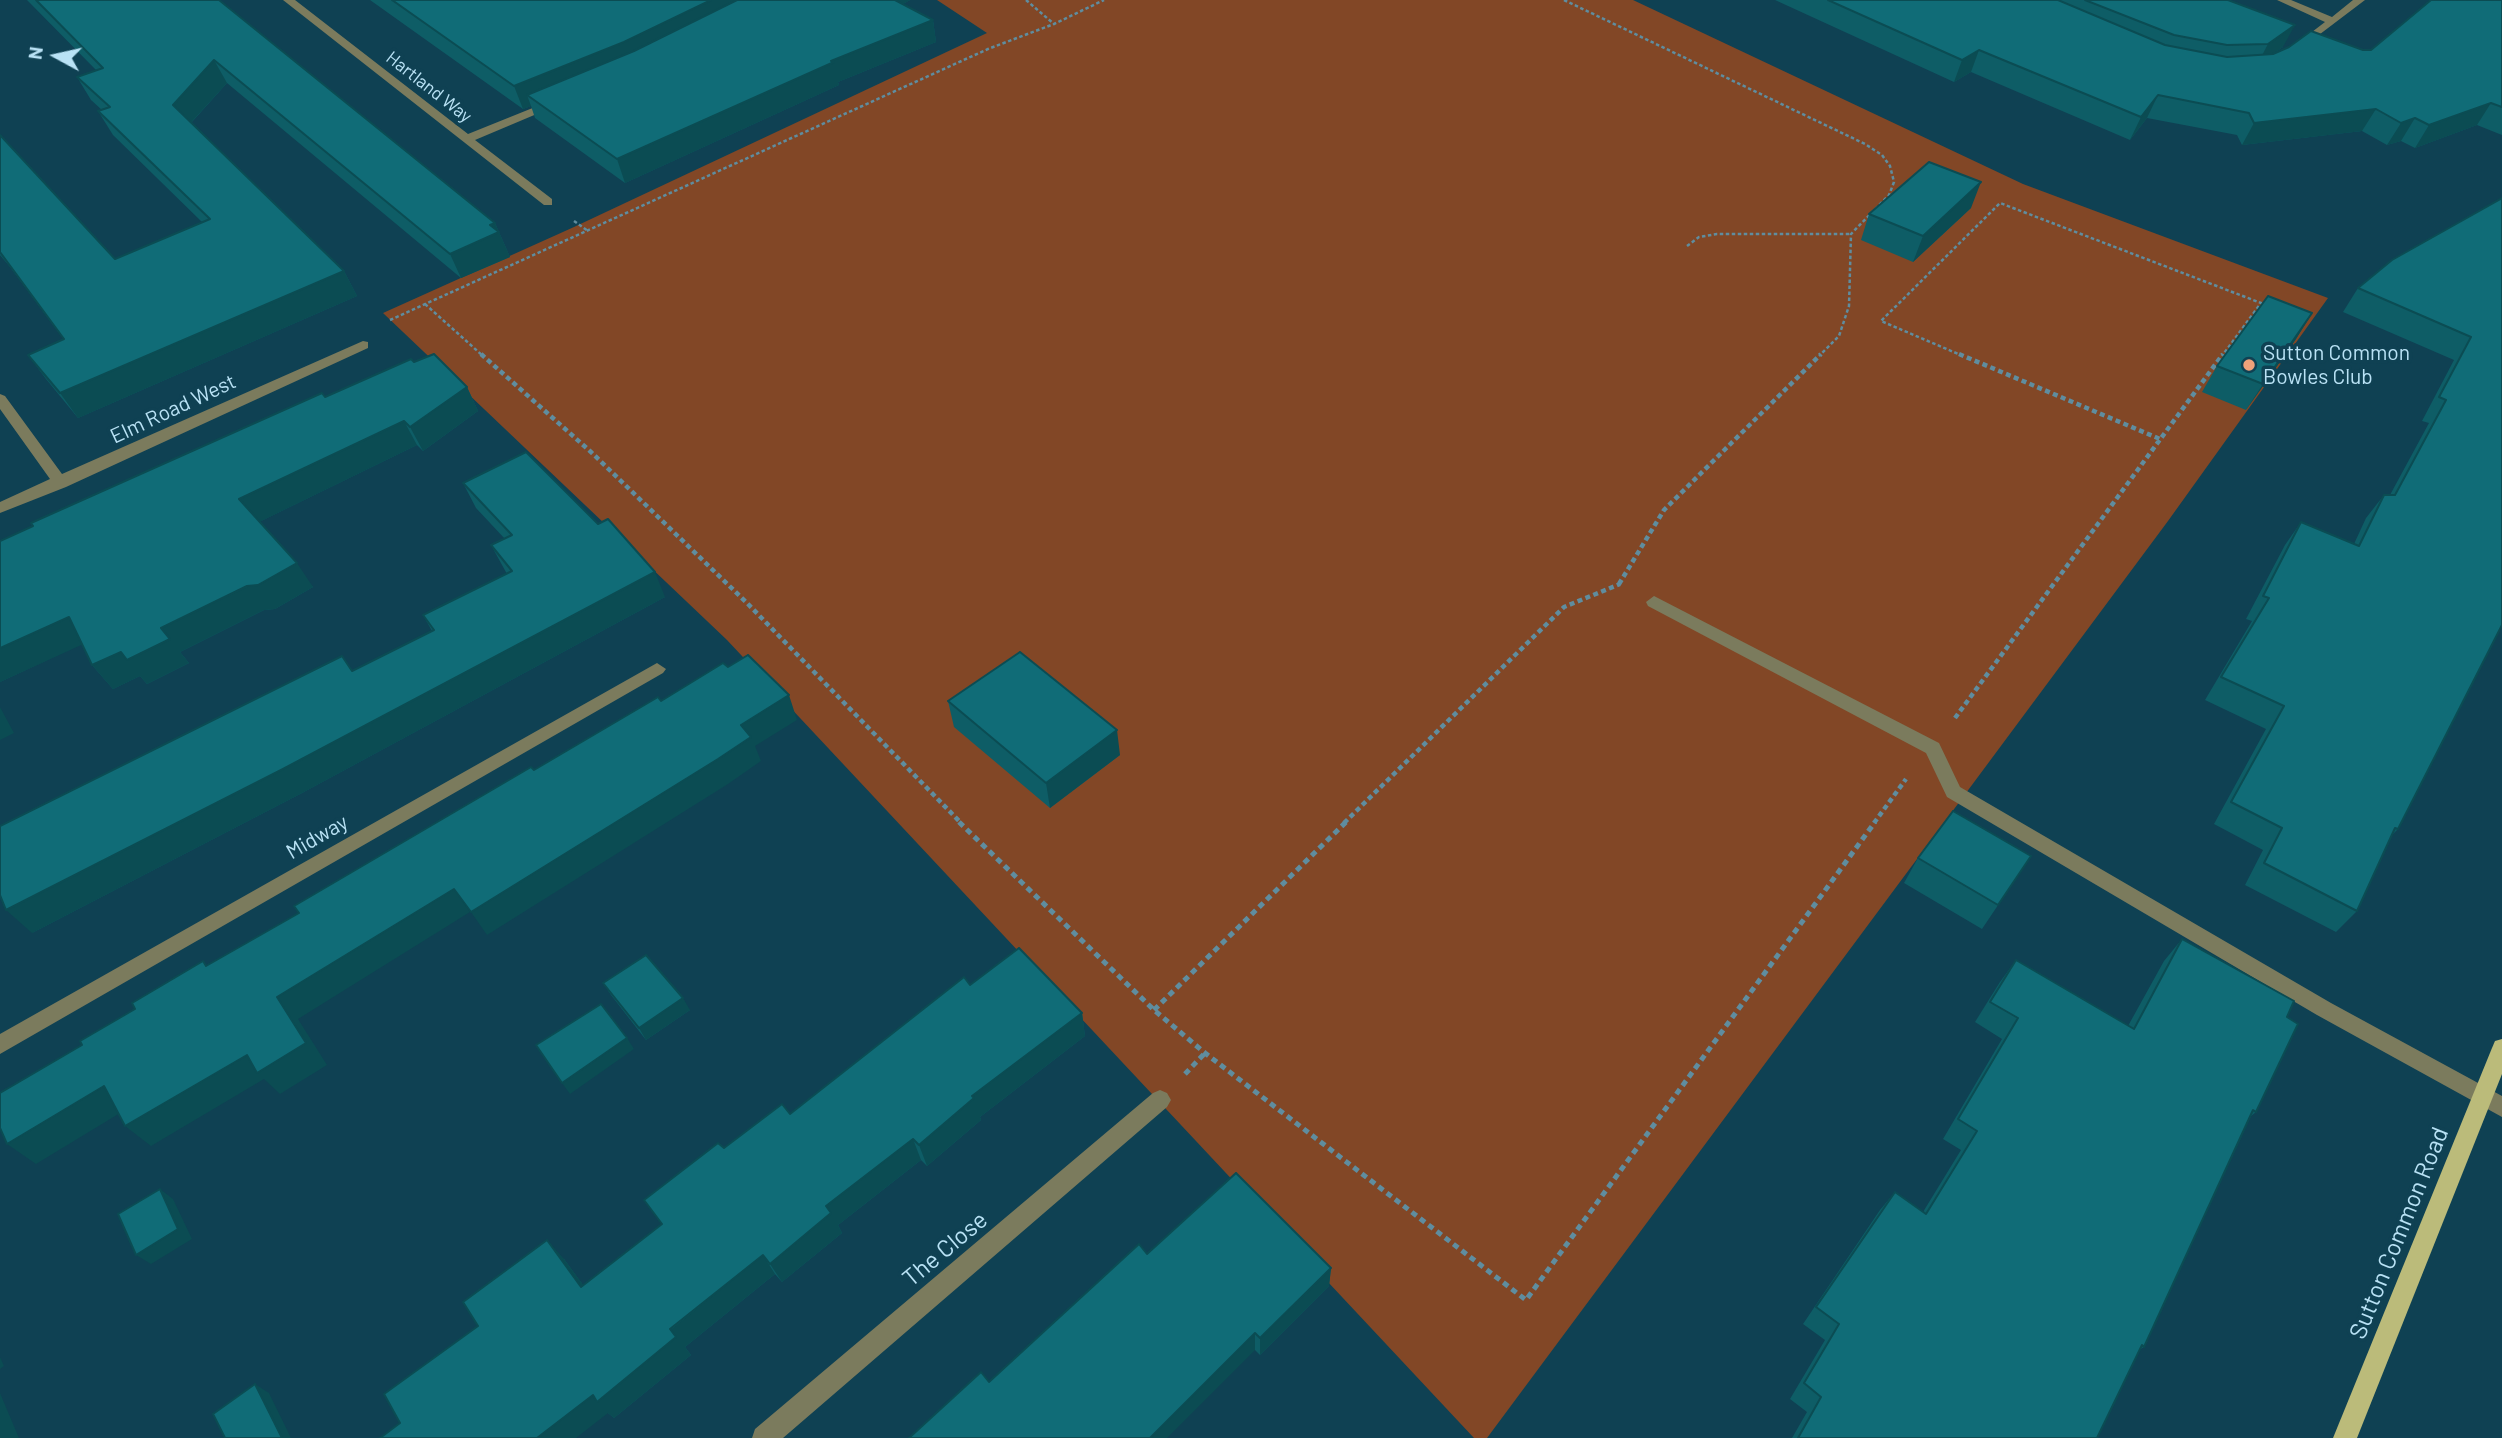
<!DOCTYPE html>
<html>
<head>
<meta charset="utf-8">
<style>
  body { margin:0 }
  #map { position:relative; width:2502px; height:1438px; overflow:hidden; background:#0f4153; font-family:Barlow,sans-serif }
  canvas { display:block }
  .north { position:absolute; left:21px; top:21px; width:70px; height:70px; -webkit-text-stroke:5px #0f4153; paint-order:stroke; rotate:278deg; font-size:19px; font-weight:700; line-height:28px; text-align:center; color:#b9e2f5 }
  .north::after { content:''; display:block; margin:auto; width:24px; height:32px; background:#b9e2f5; clip-path:polygon(50% 0,100% 100%,50% 72%,0 100%) }
</style>
</head>
<body>
<div id="map">
<canvas width="2502" height="1438"></canvas>
<div class="north">N</div>
</div>
<script>
const ctx = document.querySelector('canvas').getContext('2d');
ctx.lineJoin = 'round';
function paint(path, color) {
  ctx.fillStyle = color;
  ctx.fill(path, 'evenodd');
}
function shape(rows) {
  const path = new Path2D();
  for (const r of rows) {
    path.moveTo(r[0], r[1]);
    for (let i = 2; i < r.length; i += 2) path.lineTo(r[i], r[i + 1]);
  }
  return path;
}
function strokePath(path, color, width, dash) {
  ctx.strokeStyle = color;
  ctx.lineWidth = width;
  ctx.lineCap = dash ? 'butt' : 'round';
  ctx.setLineDash(dash || []);
  ctx.stroke(path);
}
function write(font, color, halo, rows, align = 'center') {
  ctx.font = font + ' Barlow,sans-serif';
  ctx.lineWidth = 7;
  ctx.setLineDash([]);
  ctx.textBaseline = 'middle';
  ctx.strokeStyle = halo;
  ctx.fillStyle = color;
  for (const [text, x, y, turn = 0] of rows) {
    ctx.save();
    ctx.translate(x, y);
    ctx.rotate((+turn || 0) * Math.PI / 180);
    ctx.textAlign = isNaN(turn) ? turn : align;
    if (halo) ctx.strokeText(text, 0, 0);
    ctx.fillText(text, 0, 0);
    ctx.restore();
  }
}
paint(shape([
  [937,0,1633,0,2023,184,2328,298,2168,521,1487,1438,1474,1438,727,640,383,313,574,227,987,33]
]), '#824726');
strokePath(shape([
  [1026,0,1054,24],
  [1564,0,1865,144,1882,155,1890,166,1894,182,1889,195,1851,234,1849,306,1839,336,1819,356],
  [574,221,588,231],
  [1687,246,1699,237,1717,234,1851,234],
  [425,304,483,356],
  [390,320,988,49,1054,24,1104,0],
  [1963,356,1881,321,2000,203,2261,303,2222,356]
]), '#5f8d9f', 2.5, [3.5, 2.5]);
strokePath(shape([
  [481,354,591,452,747,603,961,823],
  [1959,354,2160,439],
  [1619,584,1664,510,1821,354],
  [1955,718,2223,354],
  [1344,823,1564,607,1620,584],
  [1874,823,1906,779]
]), '#5f8d9f', 4.5, [5, 3.5]);
strokePath(shape([
  [959,822,1154,1010,1205,1053,1526,1300,1875,822],
  [1154,1010,1346,822],
  [1185,1074,1205,1053]
]), '#5f8d9f', 5, [6, 4.5]);
paint(shape([
  [283,0,295,0,468,134,550,101,558,101,558,105,475,140,552,199,552,205,544,205,283,0],
  [2277,0,2291,0,2332,17,2353,0,2365,0,2299,50,2293,47,2295,45,2325,22,2277,0],
  [363,341,368,342,368,348,66,487,0,513,0,502,50,479,0,409,0,394,5,396,62,474,363,341],
  [1654,596,1939,743,1960,787,2331,1003,2502,1096,2502,1117,2317,1015,1947,797,1926,753,1648,606,1646,602,1654,596],
  [657,663,666,669,663,673,0,1054,0,1034,657,663],
  [1160,1090,1167,1093,1171,1100,1167,1107,783,1438,752,1438,755,1429,1153,1093,1160,1090]
]), '#7b7b5d');
paint(shape([
  [2502,1039,2502,1074,2357,1438,2333,1438,2492,1048,2495,1041,2502,1039]
]), '#bbbb7a');
paint(shape([
  [27,0,219,0,495,223,510,257,461,278,227,83,191,123,344,271,357,296,78,418,46,379,28,355,64,340,10,267,0,255,0,135,115,259,203,223,113,135,98,111,102,110,91,100,77,77,96,70],
  [370,0,910,0,903,4,933,20,936,42,838,82,839,85,625,183,535,118,531,106,523,109],
  [1775,0,2231,0,2230,1,2283,47,2273,54,2371,50,2502,0,2502,135,2477,125,2415,148,2401,141,2387,145,2362,131,2242,145,2237,135,2147,118,2130,140,1971,72,1954,82],
  [2502,198,2398,829,2392,835,2357,911,2336,932,2245,885,2263,850,2214,824,2266,729,2205,700,2252,621,2246,619,2285,545,2301,522,2354,544,2366,518,2384,495,2390,495,2429,423,2422,421,2454,360,2343,312,2358,288],
  [1971,208,1913,262,1861,240,1869,214],
  [2312,313,2296,339,2246,410,2202,392,2217,366],
  [414,362,467,387,478,411,423,451,417,445,259,522,313,587,275,609,264,610,180,652,189,663,147,684,140,676,113,689,92,665,82,644,0,682,0,541,325,397],
  [463,483,665,597,302,793,32,933,352,671,432,631,423,615,507,574,491,545,505,539,476,508],
  [948,701,1120,755,1050,808,954,727],
  [2031,856,1982,929,1904,883,1918,858],
  [2182,939,2287,1017,2256,1112,2251,1116,2144,1347,2139,1350,2097,1438,1792,1438,1807,1412,1790,1399,1825,1340,1803,1324,1880,1210,1895,1192,1923,1212,1961,1150,1943,1139,2002,1039,1975,1022,2000,982,2016,960,2128,1026,2164,961],
  [603,983,690,1010,646,1040,611,995],
  [970,985,1082,1013,1085,1036,980,1117,981,1120,927,1166,921,1160,838,1225,842,1233,782,1282,775,1274,685,1347,691,1355,614,1418,608,1413,400,1423,478,1326,564,1259,583,1285,662,1224,644,1200,724,1148,790,1114],
  [1331,1268,1329,1286,1260,1355,1255,1350,989,1382]
]), '#0e5d66');
paint(shape([
  [711,0,762,0,527,95,531,106,523,109,514,86],
  [882,0,910,0,885,15],
  [933,20,936,42,838,82,839,85,625,183,617,159,831,61],
  [2295,25,2283,47,2257,65,2268,44],
  [1979,50,1971,72,1954,82,1962,60],
  [214,60,227,83,186,128,173,105],
  [2158,95,2147,118,2130,140,2141,117],
  [2491,103,2477,125,2415,148,2429,125],
  [2376,109,2362,131,2242,145,2254,123],
  [2415,118,2401,141,2387,145,2401,123],
  [1981,182,1971,208,1913,262,1923,236],
  [495,223,510,257,461,278,450,254,490,225],
  [344,271,357,296,78,418,60,393],
  [2312,313,2296,339,2246,410,2263,384],
  [467,387,478,411,423,451,410,427],
  [404,421,417,445,255,524,239,499],
  [297,563,313,587,275,609,264,610,180,652,189,663,147,684,140,676,113,689,92,665,161,628],
  [655,572,665,597,302,793,32,933,6,910],
  [69,617,90,641,0,682,0,648],
  [789,695,797,720,755,746,761,761,728,784,487,935,471,912,741,725],
  [0,707,14,733,0,740],
  [1117,730,1120,755,1050,808,1046,783],
  [454,889,470,912,298,1019,327,1065,280,1094,264,1079,151,1146,125,1126,277,997],
  [683,998,690,1010,646,1040,639,1028],
  [1082,1013,1085,1036,980,1117,981,1120,927,1166,919,1145,972,1096],
  [627,1038,634,1049,570,1094,562,1083],
  [104,1086,130,1107,36,1164,7,1144],
  [913,1139,921,1160,838,1225,842,1233,782,1282,770,1264,826,1206],
  [160,1189,173,1199,192,1239,151,1264,136,1255],
  [547,1240,564,1259,598,1305,581,1287],
  [763,1255,775,1274,685,1347,691,1355,614,1418,608,1413,576,1438,537,1438],
  [1331,1268,1329,1286,1260,1355,1260,1338],
  [1255,1333,1255,1350,1167,1438,1150,1438],
  [0,1357,4,1366,0,1369],
  [255,1384,269,1393,291,1438,282,1438],
  [0,1393,19,1438,0,1438]
]), '#0b4c53');
const building = shape([
  [36,0,219,0,495,223,490,225,499,232,450,254,214,60,173,105,344,271,60,393,28,355,64,339,0,252,0,135,115,259,210,219,98,111,110,107,77,77,103,68,36,0],
  [392,0,711,0,624,42,514,86,392,0],
  [737,0,895,0,933,20,831,61,834,62,617,159,527,95,634,51,737,0],
  [1828,0,2058,0,2165,45,2227,57,2273,54,2289,47,2311,31,2363,50,2371,50,2431,0,2502,0,2502,107,2491,103,2429,125,2415,118,2401,123,2376,109,2254,123,2249,113,2158,95,2141,117,1979,50,1962,60,1828,0],
  [2085,0,2228,0,2295,25,2268,44,2227,45,2174,35,2085,0],
  [1929,162,1981,182,1923,236,1869,214,1929,162],
  [2502,198,2502,625,2398,829,2395,828,2357,911,2264,863,2282,828,2231,802,2284,706,2221,677,2269,598,2263,596,2301,522,2359,546,2384,495,2395,495,2446,400,2439,397,2471,337,2358,288,2392,260,2502,198],
  [2268,296,2312,313,2263,384,2217,366,2268,296],
  [434,354,467,387,410,427,404,421,239,499,297,563,258,585,247,586,161,628,170,639,127,660,121,652,92,665,69,617,0,648,0,541,33,526,31,523,322,393,325,397,411,359,414,362,434,354],
  [526,452,598,524,608,519,655,572,283,769,6,910,0,895,0,826,342,656,352,671,434,630,423,615,512,571,491,545,512,535,463,483,526,452],
  [1020,652,1117,730,1046,783,948,701,1020,652],
  [748,655,789,695,741,725,751,737,718,759,471,912,454,889,277,997,306,1043,257,1073,247,1055,125,1126,104,1086,7,1144,0,1128,0,1093,82,1045,80,1041,135,1009,132,1003,203,961,206,966,299,913,294,906,531,767,534,770,658,697,661,701,723,663,728,667,748,655],
  [1953,811,2031,856,1998,905,1918,858,1953,811],
  [2182,939,2294,1001,2287,1017,2298,1024,2256,1112,2253,1110,2144,1347,2142,1345,2097,1438,1798,1438,1821,1397,1804,1383,1839,1324,1816,1307,1895,1192,1926,1214,1977,1131,1958,1119,2018,1018,1990,1002,2016,960,2134,1029,2182,939],
  [1019,948,1082,1013,972,1096,974,1098,919,1145,913,1139,826,1206,831,1213,770,1264,763,1255,670,1329,676,1337,597,1402,593,1395,537,1438,380,1438,400,1423,384,1394,478,1326,463,1302,547,1240,581,1287,662,1224,644,1200,718,1143,724,1148,782,1104,790,1114,964,977,970,985,1019,948],
  [646,955,683,998,639,1028,603,983,646,955],
  [601,1004,627,1038,562,1083,536,1045,601,1004],
  [1236,1173,1331,1268,1260,1338,1255,1333,1150,1438,909,1438,981,1372,989,1382,1139,1244,1147,1254,1236,1173],
  [160,1189,178,1229,136,1255,118,1214,160,1189],
  [255,1384,282,1438,225,1438,213,1414,255,1384]
]);
paint(building, '#106c77');
strokePath(building, '#0b4c53', 2);
for (const [x, y, r, color] of [
  [2249,365,7,"#f0a27a"]
]) {
  const dot = new Path2D();
  dot.arc(x, y, r, 0, 2 * Math.PI);
  ctx.fillStyle = color;
  ctx.fill(dot);
  strokePath(dot, '#0f4153', 2.5);
}
write('18px', '#b9e2f5', '#0f4153', [
  ["Hartland Way",429,87,38]
]);
write('21px', '#b9e2f5', '#0f4153', [
  ["Sutton Common",2263,353],
  ["Bowles Club",2263,377]
], 'left');
write('21px', '#b9e2f5', '#0f4153', [
  ["Elm Road West",173,409,-25],
  ["Midway",317,837,-30]
]);
write('24px', '#b9e2f5', '#0f4153', [
  ["Sutton Common Road",2399,1233,-68],
  ["The Close",945,1249,-40]
]);
</script>
</body>
</html>
